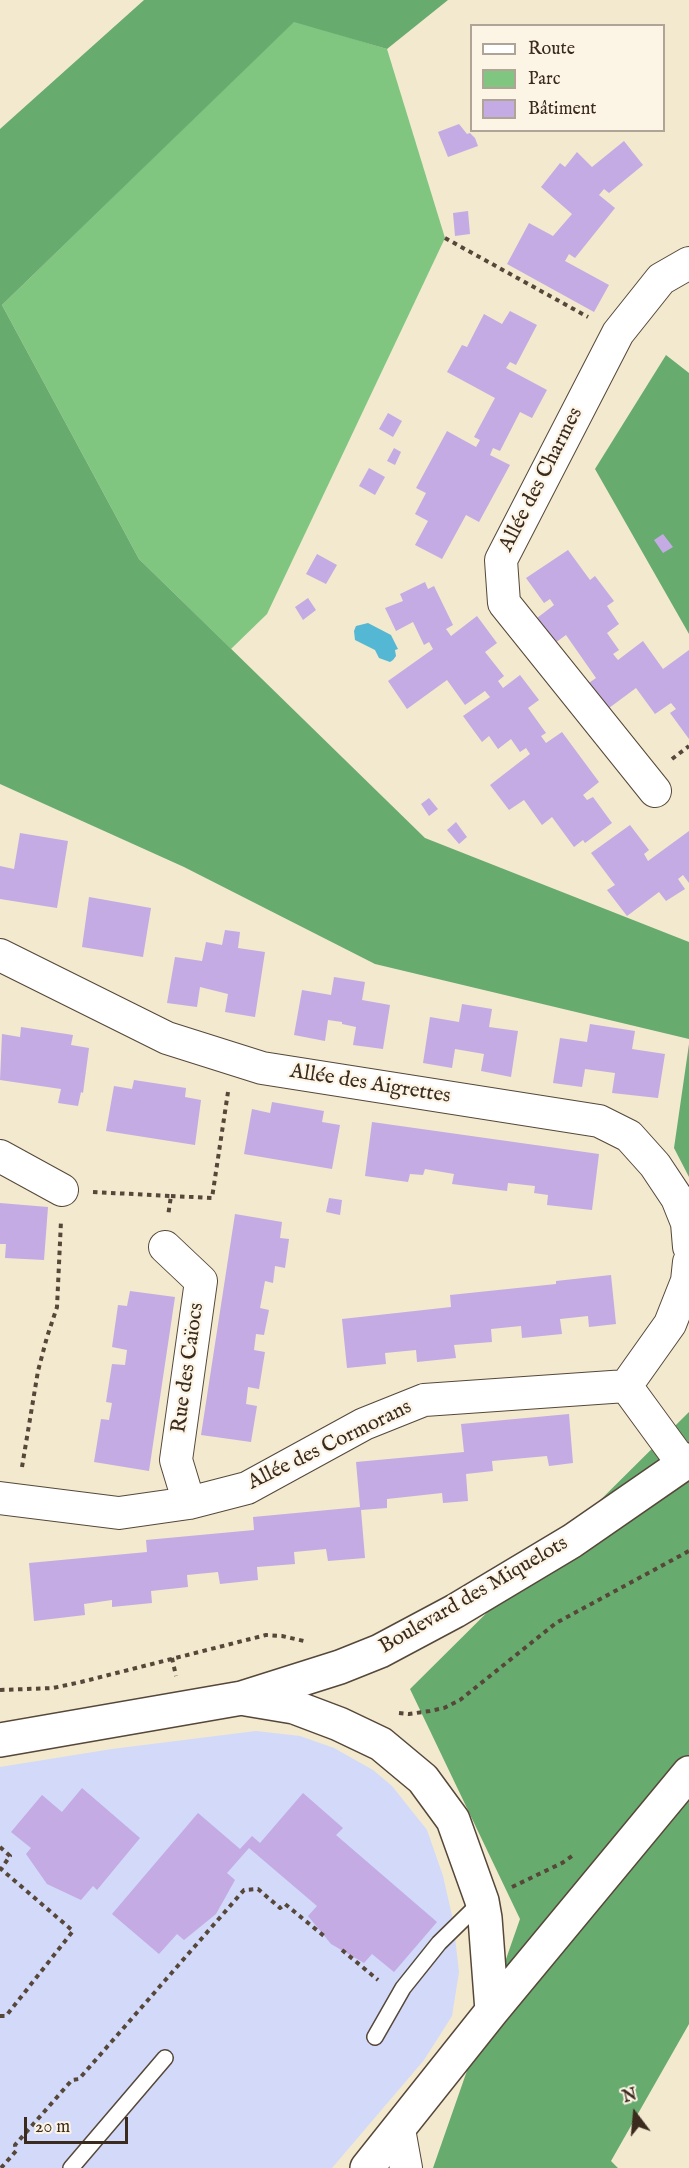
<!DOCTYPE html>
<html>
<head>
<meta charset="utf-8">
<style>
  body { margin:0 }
  #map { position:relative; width:689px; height:2168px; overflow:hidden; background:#f2e9cf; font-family:"IM FELL English",serif }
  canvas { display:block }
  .legend { position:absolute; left:470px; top:24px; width:195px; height:108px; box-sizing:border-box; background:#fcf5e5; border:2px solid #afa495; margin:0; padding:8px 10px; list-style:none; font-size:18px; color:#3b2a1e }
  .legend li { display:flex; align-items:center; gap:12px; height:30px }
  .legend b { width:30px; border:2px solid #afa495 }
  .north { position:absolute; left:605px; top:2084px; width:60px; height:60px; -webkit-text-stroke:4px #fcf5e5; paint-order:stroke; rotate:344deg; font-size:16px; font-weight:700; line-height:24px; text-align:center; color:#3b2a1e }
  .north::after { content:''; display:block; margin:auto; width:21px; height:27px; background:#3b2a1e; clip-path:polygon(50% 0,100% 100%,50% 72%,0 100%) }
  .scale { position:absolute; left:24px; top:2117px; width:104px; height:27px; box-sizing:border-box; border:3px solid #3b2a1e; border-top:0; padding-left:8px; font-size:18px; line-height:21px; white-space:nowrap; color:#3b2a1e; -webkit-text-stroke:4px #fcf5e5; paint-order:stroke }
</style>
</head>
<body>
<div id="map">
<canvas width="689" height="2168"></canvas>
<ul class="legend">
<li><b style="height:8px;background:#fff"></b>Route</li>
<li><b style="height:16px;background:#80c680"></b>Parc</li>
<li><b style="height:16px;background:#c4abe3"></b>Bâtiment</li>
</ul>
<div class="north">N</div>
<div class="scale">20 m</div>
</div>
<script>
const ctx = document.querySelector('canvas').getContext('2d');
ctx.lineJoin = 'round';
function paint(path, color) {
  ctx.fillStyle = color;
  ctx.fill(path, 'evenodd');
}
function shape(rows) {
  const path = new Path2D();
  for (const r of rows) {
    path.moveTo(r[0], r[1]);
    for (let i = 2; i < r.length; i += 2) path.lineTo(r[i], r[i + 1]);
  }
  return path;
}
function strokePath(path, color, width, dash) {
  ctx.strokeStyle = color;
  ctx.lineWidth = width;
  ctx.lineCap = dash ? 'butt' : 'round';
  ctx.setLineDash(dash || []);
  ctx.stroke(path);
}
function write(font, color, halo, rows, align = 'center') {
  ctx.font = font + ' "IM FELL English",serif';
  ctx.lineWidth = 4.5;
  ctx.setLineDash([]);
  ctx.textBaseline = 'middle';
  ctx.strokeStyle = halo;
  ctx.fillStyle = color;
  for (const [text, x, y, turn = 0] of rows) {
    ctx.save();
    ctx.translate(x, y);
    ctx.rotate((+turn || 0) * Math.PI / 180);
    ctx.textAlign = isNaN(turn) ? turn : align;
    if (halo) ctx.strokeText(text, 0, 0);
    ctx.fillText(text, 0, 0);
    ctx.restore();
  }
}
paint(shape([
  [256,1731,300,1736,334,1748,373,1770,392,1786,427,1830,443,1876,453,1920,459,1972,452,2016,424,2060,332,2168,0,2168,0,1767,112,1749]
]), '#d2d9f9');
paint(shape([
  [294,21,387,49,445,238,267,614,231,649,139,559,2,305]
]), '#80c680');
paint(shape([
  [144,0,448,0,387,49,294,22,2,305,139,559,425,838,689,942,689,1039,375,964,184,867,0,784,0,129],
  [666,355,689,373,689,634,595,469],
  [689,1044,689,1177,674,1148],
  [689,1412,689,2024,611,2161,618,2168,433,2168,520,1919,410,1689]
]), '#68ab6e');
paint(shape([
  [368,623,391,635,398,649,395,650,396,656,393,660,390,662,379,658,375,650,355,640,354,631,356,626]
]), '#54b7d3');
paint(shape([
  [459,124,467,134,470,133,475,138,478,146,448,157,438,132],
  [624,141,643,165,609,193,604,189,599,195,615,208,575,258,569,254,565,261,609,285,594,312,507,264,529,223,553,236,572,214,541,187,560,163,565,167,577,152,592,167],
  [468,211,470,234,455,236,453,213],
  [510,311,537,325,516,365,510,362,506,368,547,390,532,418,520,412,500,451,493,448,490,455,510,465,479,522,466,515,442,559,415,545,428,521,415,514,426,493,416,488,447,431,476,447,480,440,474,437,495,398,447,372,462,345,467,347,484,314,502,324],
  [388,413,402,421,393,437,379,429],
  [394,448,401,452,395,465,387,461],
  [369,468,385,477,375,495,359,486],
  [663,534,673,547,663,553,654,540],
  [568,550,590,580,595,576,614,601,607,606,619,624,607,633,619,650,613,654,618,660,643,641,663,669,689,650,689,739,670,713,676,709,671,703,655,714,636,688,605,711,586,685,596,678,566,635,555,643,537,618,554,605,550,599,544,603,526,578],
  [317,554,337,565,326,584,306,574],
  [425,582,428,589,434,586,453,625,446,629,451,636,477,616,497,643,485,652,504,676,498,681,503,688,520,675,539,700,528,708,546,733,541,736,546,743,562,732,599,782,583,795,587,800,593,797,612,823,585,843,583,840,574,847,552,817,542,825,524,800,509,810,490,785,530,754,526,748,520,752,511,739,498,749,489,736,482,742,463,716,490,697,485,691,465,705,447,680,407,709,388,681,433,649,429,642,424,645,413,622,396,631,385,608,403,601,400,594],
  [308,598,316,610,303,620,295,607],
  [429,798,438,809,429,816,421,804],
  [456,822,467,837,459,844,447,830],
  [630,825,649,850,644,854,648,861,689,831,689,883,683,875,678,879,685,889,666,901,659,892,627,916,607,890,615,885,591,853],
  [20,833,68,841,57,908,0,899,0,866,14,869],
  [89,897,151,908,143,957,82,947],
  [225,930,240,932,238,948,265,952,255,1017,225,1012,228,994,200,987,197,1007,167,1003,175,957,202,961,206,942,222,945],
  [334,977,365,982,362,1000,390,1005,383,1049,353,1045,356,1027,342,1024,342,1022,328,1020,325,1041,294,1035,302,990,331,995],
  [462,1004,492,1009,489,1027,518,1031,511,1077,481,1071,484,1054,455,1049,452,1068,423,1063,430,1017,459,1022],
  [590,1024,635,1031,632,1049,665,1054,658,1098,612,1093,615,1073,585,1069,582,1087,553,1083,560,1038,587,1042],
  [21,1027,73,1035,71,1045,89,1048,83,1093,81,1092,78,1106,58,1103,61,1089,0,1080,2,1034,20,1037],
  [134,1080,186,1088,185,1097,201,1100,195,1145,106,1131,114,1086,132,1089],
  [272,1102,324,1111,322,1122,340,1125,332,1169,244,1154,252,1109,270,1113],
  [372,1122,599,1154,592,1210,547,1205,548,1195,534,1193,535,1186,508,1183,507,1191,452,1184,454,1174,425,1169,423,1175,410,1174,408,1182,365,1176],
  [329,1198,342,1200,340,1215,326,1212],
  [0,1203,48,1207,44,1260,5,1258,6,1244,0,1244],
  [235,1214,282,1222,280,1238,289,1239,285,1268,275,1266,273,1283,265,1281,260,1308,269,1310,264,1335,256,1334,254,1350,265,1352,263,1364,259,1389,248,1387,246,1404,257,1406,251,1442,201,1435],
  [611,1275,616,1324,589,1327,588,1316,560,1319,562,1334,522,1338,521,1326,491,1329,492,1342,454,1345,456,1358,417,1362,416,1350,385,1353,386,1364,347,1368,342,1319,451,1307,450,1295,556,1284,556,1281],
  [130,1291,175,1297,149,1471,94,1462,101,1419,109,1420,112,1403,106,1402,112,1364,125,1365,127,1350,112,1347,118,1305,127,1306],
  [569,1414,573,1463,549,1466,547,1456,492,1461,493,1471,466,1474,468,1501,443,1503,442,1493,387,1499,387,1508,361,1510,365,1558,328,1561,326,1549,294,1552,295,1564,257,1567,258,1580,220,1584,218,1572,187,1575,188,1587,151,1591,152,1603,112,1607,112,1600,84,1604,85,1615,34,1621,29,1563,147,1552,146,1540,254,1530,253,1517,360,1507,356,1462,464,1452,461,1424],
  [82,1788,140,1838,97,1890,93,1886,81,1900,47,1884,26,1854,31,1848,11,1832,42,1795,62,1812],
  [303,1793,343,1828,336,1835,437,1922,394,1972,372,1954,364,1963,331,1944,308,1916,317,1906,249,1848,227,1873,235,1880,216,1914,184,1940,177,1934,159,1954,112,1914,198,1813,240,1849,252,1836,260,1843]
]), '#c4abe3');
const service = shape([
  [375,2037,403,1988,439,1943,482,1901],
  [71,2168,165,2058]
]);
const minor = shape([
  [655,791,504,603,501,560,618,333,661,279,689,263],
  [0,955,167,1038,262,1068,599,1121,629,1136,655,1165,677,1198,687,1223,689,1247],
  [0,1156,62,1190],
  [165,1247,201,1281,176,1460,189,1503],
  [683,1464,626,1386,670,1324,687,1281,689,1262],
  [0,1498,119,1513,189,1503,247,1488,364,1424,424,1400,626,1386],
  [399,2129,406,2168]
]);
const secondary = shape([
  [246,1699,294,1707,339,1724,381,1744,423,1779,453,1820,482,1901,485,1918,492,2011],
  [0,1740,242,1698,340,1667,380,1651,455,1611,572,1541,689,1460],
  [367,2168,492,2011,689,1773]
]);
strokePath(service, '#564739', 18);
strokePath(minor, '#564739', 34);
strokePath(secondary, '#564739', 36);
strokePath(shape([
  [445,238,588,317],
  [672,759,689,746],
  [93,1192,171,1196,168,1216],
  [171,1196,212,1198,228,1092],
  [22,1467,38,1371,47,1337,57,1307,61,1221],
  [172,1658,176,1676],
  [0,1690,53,1688,81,1682,266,1635,282,1636,304,1641],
  [399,1713,409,1714,430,1711,444,1708,460,1700,556,1623,689,1551],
  [0,1847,10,1856,1,1869,73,1931,6,2016,0,2016],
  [512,1887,562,1863,575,1854],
  [342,1950,378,1980],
  [1,2168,16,2151,15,2145,72,2080,79,2079,244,1890,258,1889,280,1908,285,1904,324,1936]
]), '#564739', 4, [4.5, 4.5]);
strokePath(service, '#fff', 15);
strokePath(minor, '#fff', 32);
strokePath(secondary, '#fff', 33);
write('21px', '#3b2a1e', '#fcf5e5', [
  ["Allée des Charmes",542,480,-63],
  ["Allée des Aigrettes",370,1085,9],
  ["Rue des Caïocs",189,1368,-82],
  ["Allée des Cormorans",330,1446,-26],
  ["Boulevard des Miquelots",474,1596,-30]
]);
</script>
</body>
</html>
